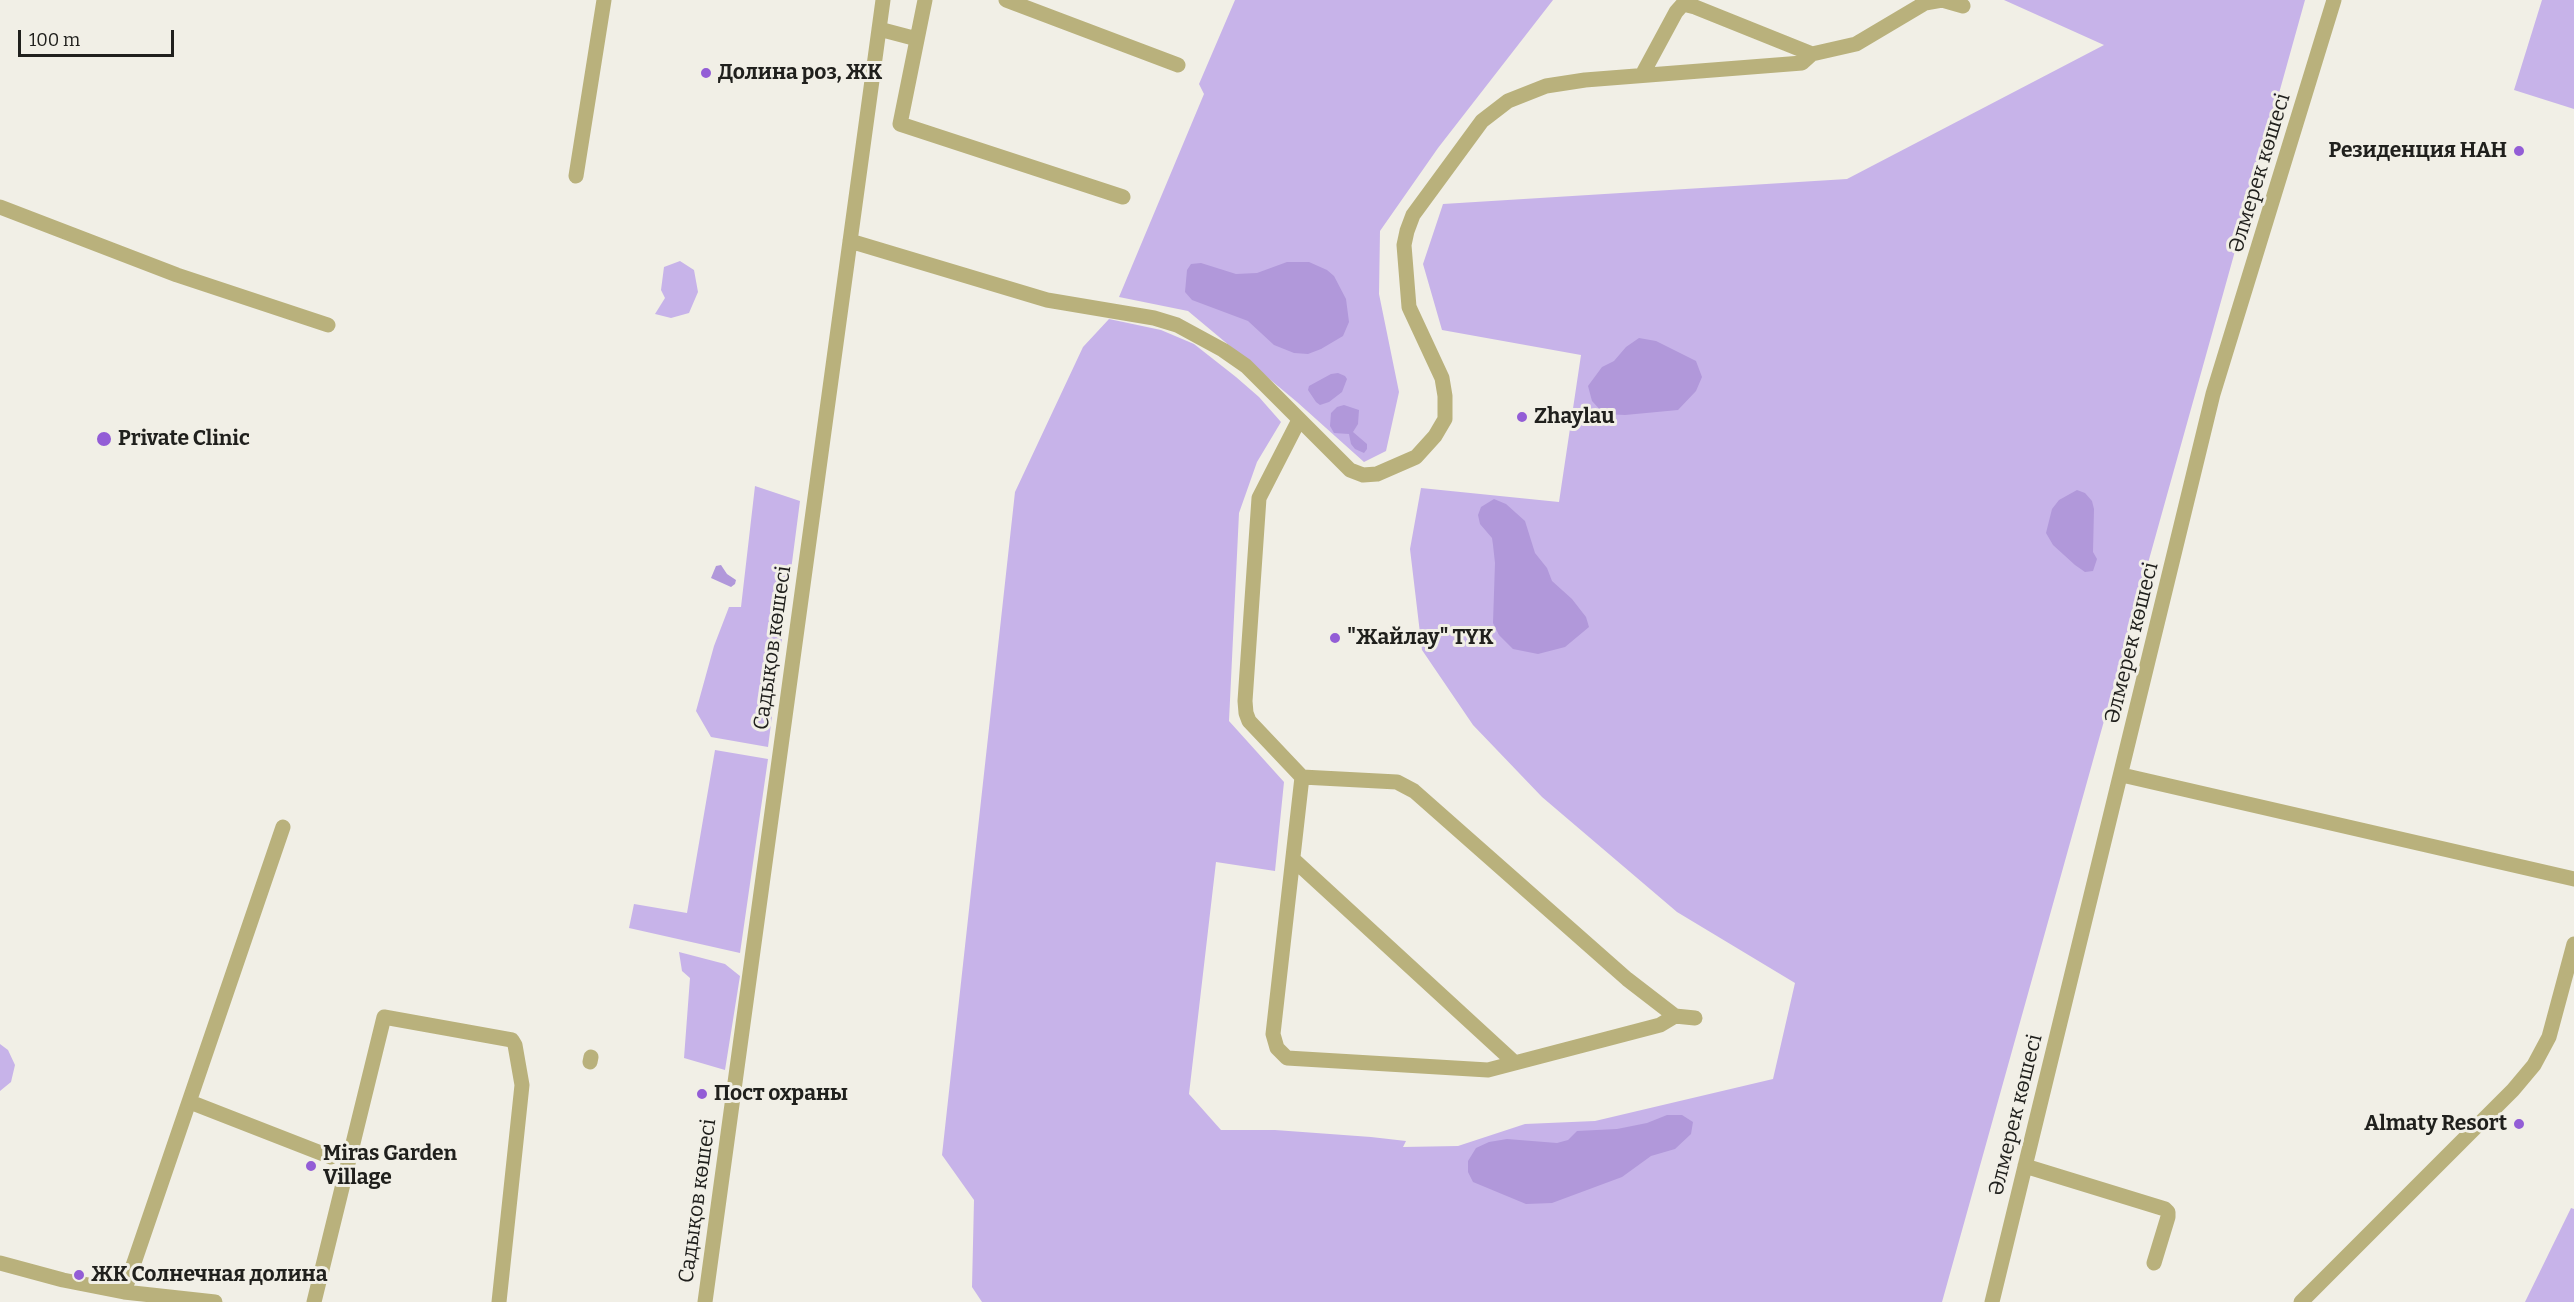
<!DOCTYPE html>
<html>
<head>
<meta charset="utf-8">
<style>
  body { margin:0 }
  #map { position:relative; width:2574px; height:1302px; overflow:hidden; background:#f1efe6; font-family:Bitter,serif }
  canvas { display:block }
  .scale { position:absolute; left:18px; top:30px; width:156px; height:27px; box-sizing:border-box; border:3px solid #20201d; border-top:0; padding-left:8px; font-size:18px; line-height:21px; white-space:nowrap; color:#20201d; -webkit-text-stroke:4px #f1efe6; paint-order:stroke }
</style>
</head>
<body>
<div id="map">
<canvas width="2574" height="1302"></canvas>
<div class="scale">100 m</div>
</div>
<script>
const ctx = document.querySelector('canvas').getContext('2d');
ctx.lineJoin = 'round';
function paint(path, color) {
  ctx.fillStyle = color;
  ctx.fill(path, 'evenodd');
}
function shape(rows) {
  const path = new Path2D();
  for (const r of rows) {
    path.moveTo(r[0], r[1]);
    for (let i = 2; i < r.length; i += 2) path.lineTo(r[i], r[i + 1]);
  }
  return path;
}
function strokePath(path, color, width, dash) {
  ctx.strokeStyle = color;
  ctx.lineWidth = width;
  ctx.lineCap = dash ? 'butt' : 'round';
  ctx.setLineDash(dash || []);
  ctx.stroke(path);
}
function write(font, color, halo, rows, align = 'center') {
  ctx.font = font + ' Bitter,serif';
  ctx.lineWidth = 6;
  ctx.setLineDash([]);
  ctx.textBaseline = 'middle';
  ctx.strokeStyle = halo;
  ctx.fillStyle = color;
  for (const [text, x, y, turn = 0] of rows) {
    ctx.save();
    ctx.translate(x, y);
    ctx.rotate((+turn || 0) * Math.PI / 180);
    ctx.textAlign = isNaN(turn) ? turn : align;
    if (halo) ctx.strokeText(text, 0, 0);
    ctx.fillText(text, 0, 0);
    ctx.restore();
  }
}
paint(shape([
  [1235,0,1553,0,1438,148,1380,231,1379,294,1399,392,1386,451,1364,462,1297,402,1188,311,1119,297,1204,94,1199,84],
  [2004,0,2305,0,1942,1302,982,1302,972,1287,974,1200,942,1155,1015,492,1083,347,1109,319,1161,330,1194,344,1236,377,1259,397,1281,422,1257,462,1239,513,1229,721,1284,782,1275,871,1216,862,1189,1094,1221,1130,1275,1130,1371,1137,1406,1141,1403,1147,1458,1146,1525,1124,1595,1121,1773,1079,1795,983,1677,912,1542,797,1473,725,1422,650,1410,549,1421,488,1559,502,1581,355,1442,330,1423,264,1443,204,1847,179,2104,45],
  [2542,0,2574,0,2574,109,2514,90],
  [680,261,694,270,698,292,689,313,671,318,655,314,665,298,661,290,664,267],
  [755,486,800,501,768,747,711,737,696,711,714,646,729,607,741,607],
  [715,750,768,759,740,953,629,928,634,904,687,913],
  [679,952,725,964,740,976,725,1070,684,1058,690,978,682,971],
  [0,1044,8,1050,15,1065,11,1082,0,1091],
  [2571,1208,2574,1209,2574,1302,2525,1302]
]), '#c7b3e9');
paint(shape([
  [1287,262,1309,262,1327,270,1334,276,1346,299,1349,322,1343,336,1321,349,1308,354,1294,353,1274,345,1248,321,1192,300,1185,292,1187,270,1191,264,1201,263,1236,274,1257,273],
  [1639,338,1656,341,1696,361,1702,377,1696,391,1678,410,1625,415,1604,414,1592,401,1588,386,1602,367,1614,361,1626,347],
  [1338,373,1345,376,1347,379,1342,392,1329,402,1320,405,1316,402,1308,390,1309,386,1331,374],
  [1344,405,1359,410,1358,424,1353,432,1367,444,1367,449,1364,453,1355,449,1351,444,1349,434,1334,433,1330,426,1331,413,1337,407],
  [2077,490,2085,493,2092,501,2094,509,2093,552,2097,559,2093,571,2085,572,2075,565,2053,545,2046,533,2052,509,2059,500],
  [1494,499,1506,504,1525,521,1535,553,1547,568,1552,581,1572,599,1586,617,1589,627,1565,647,1538,654,1513,649,1499,635,1493,623,1495,563,1493,545,1492,538,1480,524,1478,515,1481,507],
  [721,565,727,574,736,580,735,584,731,587,711,578,716,566],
  [1667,1115,1682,1115,1693,1122,1691,1134,1675,1149,1651,1156,1622,1177,1552,1203,1526,1204,1473,1182,1468,1172,1468,1161,1476,1148,1489,1142,1507,1139,1557,1143,1568,1140,1577,1131,1617,1129,1647,1123]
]), '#b198da');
strokePath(shape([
  [925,0,900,124,1123,197],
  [1006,0,1178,65],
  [879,29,917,39],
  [1642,75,1676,12,1683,4,1695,7,1812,54],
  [576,176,604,0],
  [0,207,177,275,328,325],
  [850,241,1047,300,1154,318,1177,325,1223,350,1246,366,1350,470,1363,475,1377,474,1416,457,1435,436,1445,419,1445,396,1442,378,1409,307,1404,245,1407,231,1413,215,1482,121,1508,101,1546,86,1585,80,1802,63,1812,54,1856,44,1925,3,1942,0,1963,6],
  [1299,420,1259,498,1245,701,1246,713,1249,721,1302,777,1273,1034,1277,1048,1287,1058,1488,1070,1660,1025,1675,1016,1695,1018],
  [2122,775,2574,879],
  [1302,777,1397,782,1414,791,1627,979,1675,1016],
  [1294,860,1515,1063],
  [590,1062,591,1057],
  [190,1102,331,1157],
  [2025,1166,2165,1209,2168,1212,2168,1217,2154,1263],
  [0,1263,63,1280,124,1292,215,1302],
  [124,1292,283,827],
  [314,1302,384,1017,512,1040,515,1045,522,1085,499,1302],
  [705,1302,883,0],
  [1992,1302,2213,394,2334,0],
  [2301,1302,2513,1090,2534,1065,2549,1037,2574,944]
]), '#b9b17c', 15);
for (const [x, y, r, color] of [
  [706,73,6,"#935dd6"],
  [2519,151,6,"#935dd6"],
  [1522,417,6,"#935dd6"],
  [104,439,8,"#935dd6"],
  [1335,638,6,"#935dd6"],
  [702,1094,6,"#935dd6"],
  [2519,1124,6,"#935dd6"],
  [311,1166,6,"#935dd6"],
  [79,1275,6,"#935dd6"]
]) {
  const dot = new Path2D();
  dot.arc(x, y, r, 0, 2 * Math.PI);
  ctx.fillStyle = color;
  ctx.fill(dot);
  strokePath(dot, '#f1efe6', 2);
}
write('bold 21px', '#20201d', '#f1efe6', [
  ["Долина роз, ЖК",718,73],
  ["Резиденция НАН",2507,151,"right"],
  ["Zhaylau",1534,417],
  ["Private Clinic",118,439],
  ["\"Жайлау\" ТҮК",1347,638],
  ["Пост охраны",714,1094],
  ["Almaty Resort",2507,1124,"right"],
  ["Miras Garden",323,1154],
  ["Village",323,1178],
  ["ЖК Солнечная долина",91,1275]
], 'left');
write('21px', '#20201d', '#f1efe6', [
  ["Әлмерек көшесі",2260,173,-73],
  ["Әлмерек көшесі",2132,643,-76],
  ["Садықов көшесі",773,648,-82],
  ["Әлмерек көшесі",2016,1115,-76],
  ["Садықов көшесі",698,1201,-82]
]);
</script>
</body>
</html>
